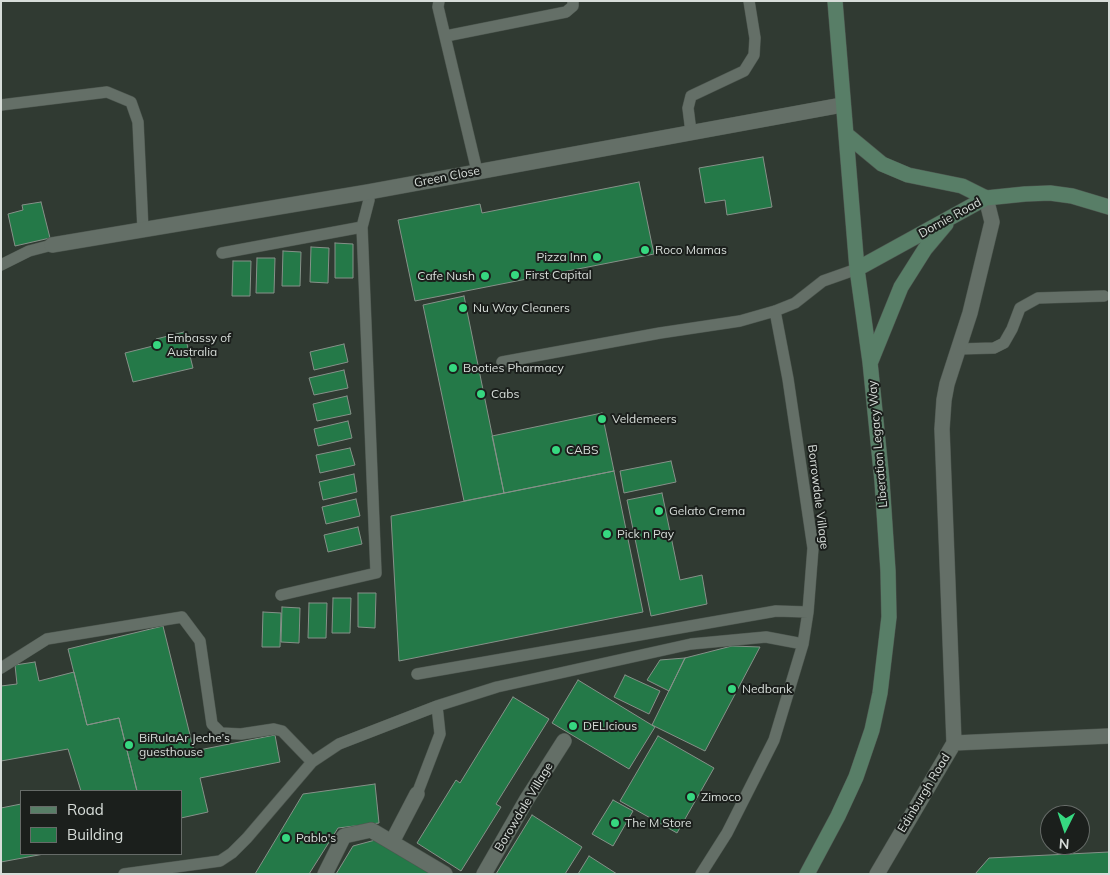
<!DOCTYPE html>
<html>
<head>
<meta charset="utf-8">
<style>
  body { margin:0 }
  #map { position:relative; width:1110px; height:875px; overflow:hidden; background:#303a32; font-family:Mulish,sans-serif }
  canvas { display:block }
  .frame { position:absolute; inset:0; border:2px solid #d7ddd9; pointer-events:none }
  .legend { position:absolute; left:20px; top:790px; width:162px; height:65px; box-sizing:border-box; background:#1b1f1c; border:1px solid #666b68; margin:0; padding:6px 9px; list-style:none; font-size:15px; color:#d7ddd9 }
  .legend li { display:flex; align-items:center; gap:10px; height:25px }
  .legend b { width:25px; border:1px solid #666b68 }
  .north { position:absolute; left:1040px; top:805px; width:50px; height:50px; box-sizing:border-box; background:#1b1f1c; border:1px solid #666b68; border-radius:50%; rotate:184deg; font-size:14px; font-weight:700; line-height:20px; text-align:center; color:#d7ddd9 }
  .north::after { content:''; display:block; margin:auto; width:18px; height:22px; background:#36d880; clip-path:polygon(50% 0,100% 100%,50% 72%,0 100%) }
</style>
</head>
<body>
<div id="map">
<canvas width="1110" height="875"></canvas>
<div class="frame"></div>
<ul class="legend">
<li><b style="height:6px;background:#587e67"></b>Road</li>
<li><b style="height:14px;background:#247948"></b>Building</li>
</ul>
<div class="north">N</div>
</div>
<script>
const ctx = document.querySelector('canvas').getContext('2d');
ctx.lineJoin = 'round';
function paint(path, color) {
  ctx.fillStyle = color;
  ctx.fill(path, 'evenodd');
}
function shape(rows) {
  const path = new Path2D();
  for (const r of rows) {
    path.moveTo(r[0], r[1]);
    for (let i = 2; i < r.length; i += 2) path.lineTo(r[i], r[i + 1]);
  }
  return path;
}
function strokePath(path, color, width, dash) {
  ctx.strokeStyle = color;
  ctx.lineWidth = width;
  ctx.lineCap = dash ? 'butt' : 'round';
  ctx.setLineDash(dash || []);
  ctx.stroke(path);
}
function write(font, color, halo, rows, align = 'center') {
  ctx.font = font + ' Mulish,sans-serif';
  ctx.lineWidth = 4;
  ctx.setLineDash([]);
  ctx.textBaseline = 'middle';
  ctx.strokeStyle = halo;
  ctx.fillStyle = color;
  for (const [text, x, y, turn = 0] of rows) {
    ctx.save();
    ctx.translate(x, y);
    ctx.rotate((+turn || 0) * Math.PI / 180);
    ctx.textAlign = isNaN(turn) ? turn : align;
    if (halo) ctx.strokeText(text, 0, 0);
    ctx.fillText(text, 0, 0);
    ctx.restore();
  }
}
const building = shape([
  [763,157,772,207,727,215,725,200,705,203,699,168,763,157],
  [639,182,654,254,415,301,398,220,480,204,482,213,639,182],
  [41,202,50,238,15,246,8,214,23,210,22,205,41,202],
  [335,243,353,244,353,278,335,278,335,243],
  [311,247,329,248,328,283,310,282,311,247],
  [283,251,301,252,300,286,282,286,283,251],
  [257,258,275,258,274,293,256,293,257,258],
  [233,261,251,261,250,296,232,296,233,261],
  [464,296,504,493,464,501,423,305,464,296],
  [184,332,193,368,133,382,125,353,157,345,156,339,184,332],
  [344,344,348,362,314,370,310,352,344,344],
  [344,370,348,388,314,395,309,378,344,370],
  [347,396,351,414,317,421,313,404,347,396],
  [602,413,614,471,504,493,492,436,602,413],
  [348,421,352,438,318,446,314,429,348,421],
  [350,448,355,465,320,473,316,455,350,448],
  [671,461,676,482,624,493,620,471,671,461],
  [614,471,643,612,399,661,391,516,614,471],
  [354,474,357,492,323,500,319,482,354,474],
  [662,493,680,580,702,575,707,604,651,616,627,500,662,493],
  [356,499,360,516,326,524,322,507,356,499],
  [358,527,362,544,328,552,324,535,358,527],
  [358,593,376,593,375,628,358,627,358,593],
  [333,598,351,598,350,633,332,633,333,598],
  [309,603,327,603,326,638,308,638,309,603],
  [282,607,300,608,299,643,281,642,282,607],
  [263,612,281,613,280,647,262,647,263,612],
  [163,626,194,751,275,735,280,762,200,778,208,812,181,818,181,791,137,791,119,718,87,725,68,649,163,626],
  [732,646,760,647,705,751,652,725,685,658,732,646],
  [685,658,669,691,647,680,660,660,685,658],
  [35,662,39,681,74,672,87,725,119,718,137,791,81,791,68,749,1,761,1,686,17,684,15,665,35,662],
  [625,675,660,691,649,714,614,697,625,675],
  [578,680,655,727,629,769,552,723,578,680],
  [513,697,549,719,496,804,501,807,461,871,417,843,456,780,460,783,513,697],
  [658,736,714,768,677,833,620,801,658,736],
  [375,784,379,823,338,828,309,874,255,874,303,794,375,784],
  [613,800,633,811,613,846,592,834,613,800],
  [21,804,21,854,44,854,1,862,1,808,21,804],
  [532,815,582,847,565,874,496,874,532,815],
  [379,839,432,874,336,874,353,846,379,839],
  [1109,852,1109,874,975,874,989,858,1109,852],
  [589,856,617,874,578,874,589,856]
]);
paint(building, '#247948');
strokePath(building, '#869189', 1);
const lane = shape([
  [439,1,438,7,477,171],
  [446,36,566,12,573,6,573,1],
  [1,105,107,92,131,102,138,122,143,230],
  [691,132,688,108,691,96,744,71,754,55,755,38,749,1],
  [222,253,362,227],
  [1,265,29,251,52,245],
  [958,349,994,348,1004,343,1012,329,1020,308,1038,298,1104,296],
  [502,362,660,333,740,321,775,311,795,303,823,281,857,269],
  [281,595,376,573,362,227,369,200,368,192],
  [1,668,47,639,182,617,200,641,212,724,221,733,241,734,274,729,282,731,312,762],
  [417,674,776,611,808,612],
  [417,794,440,734,437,706],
  [124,874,220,861,232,853,247,838,312,762,339,744,437,706,497,687,691,644,766,637,803,644],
  [701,874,727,833,774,740,803,644,808,612,813,548,788,379,775,311]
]);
const street = shape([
  [52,245,368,192,842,105],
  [954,743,942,429,944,400,947,384,970,313,992,222,986,198],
  [392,842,417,794],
  [325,874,344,836,371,830,445,874],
  [484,874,527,799,564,741],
  [877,874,954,743,1109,736]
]);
const secondary = shape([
  [847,135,882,164,908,175,962,186,986,198],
  [857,269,986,198,1025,194,1050,193,1072,196,1109,207],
  [871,361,901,287,925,249,946,224],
  [807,874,838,816,856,777,872,730,880,693,889,617,888,571,882,481,870,362,857,269,835,1]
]);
strokePath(lane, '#4d564f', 12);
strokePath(street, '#4d564f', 16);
strokePath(secondary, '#4d564f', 16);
strokePath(lane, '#646f67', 11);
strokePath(street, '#646f67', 15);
strokePath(secondary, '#587e67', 15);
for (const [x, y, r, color] of [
  [645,250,5,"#36d880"],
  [597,257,5,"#36d880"],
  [515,275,5,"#36d880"],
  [485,276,5,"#36d880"],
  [463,308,5,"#36d880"],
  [157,345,5,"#36d880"],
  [453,368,5,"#36d880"],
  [481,394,5,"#36d880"],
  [602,419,5,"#36d880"],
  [556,450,5,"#36d880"],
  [659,511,5,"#36d880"],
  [607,534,5,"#36d880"],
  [732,689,5,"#36d880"],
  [573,726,5,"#36d880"],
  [129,745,5,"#36d880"],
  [691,797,5,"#36d880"],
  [615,823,5,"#36d880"],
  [286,838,5,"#36d880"]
]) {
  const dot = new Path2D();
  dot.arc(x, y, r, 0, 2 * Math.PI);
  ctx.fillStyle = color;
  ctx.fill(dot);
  strokePath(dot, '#1b1f1c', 2);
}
write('12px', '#d7ddd9', '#1b1f1c', [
  ["Green Close",447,177,-11],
  ["Dornie Road",950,218,-29],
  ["Liberation Legacy Way",878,444,-95],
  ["Borrowdale Village",818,497,83],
  ["Edinburgh Road",924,793,-59],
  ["Borowdale Village",524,807,-59]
]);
write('12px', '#d7ddd9', '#1b1f1c', [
  ["Roco Mamas",655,250],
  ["Pizza Inn",587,257,"right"],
  ["First Capital",525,275],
  ["Cafe Nush",475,276,"right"],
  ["Nu Way Cleaners",473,308],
  ["Embassy of",167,338],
  ["Australia",167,352],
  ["Booties Pharmacy",463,368],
  ["Cabs",491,394],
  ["Veldemeers",612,419],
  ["CABS",566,450],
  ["Gelato Crema",669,511],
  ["Pick n Pay",617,534],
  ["Nedbank",742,689],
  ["DELIcious",583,726],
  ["BiRuIaAr Jeche’s",139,738],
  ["guesthouse",139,752],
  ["Zimoco",701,797],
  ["The M Store",625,823],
  ["Pablo's",296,838]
], 'left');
</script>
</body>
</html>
